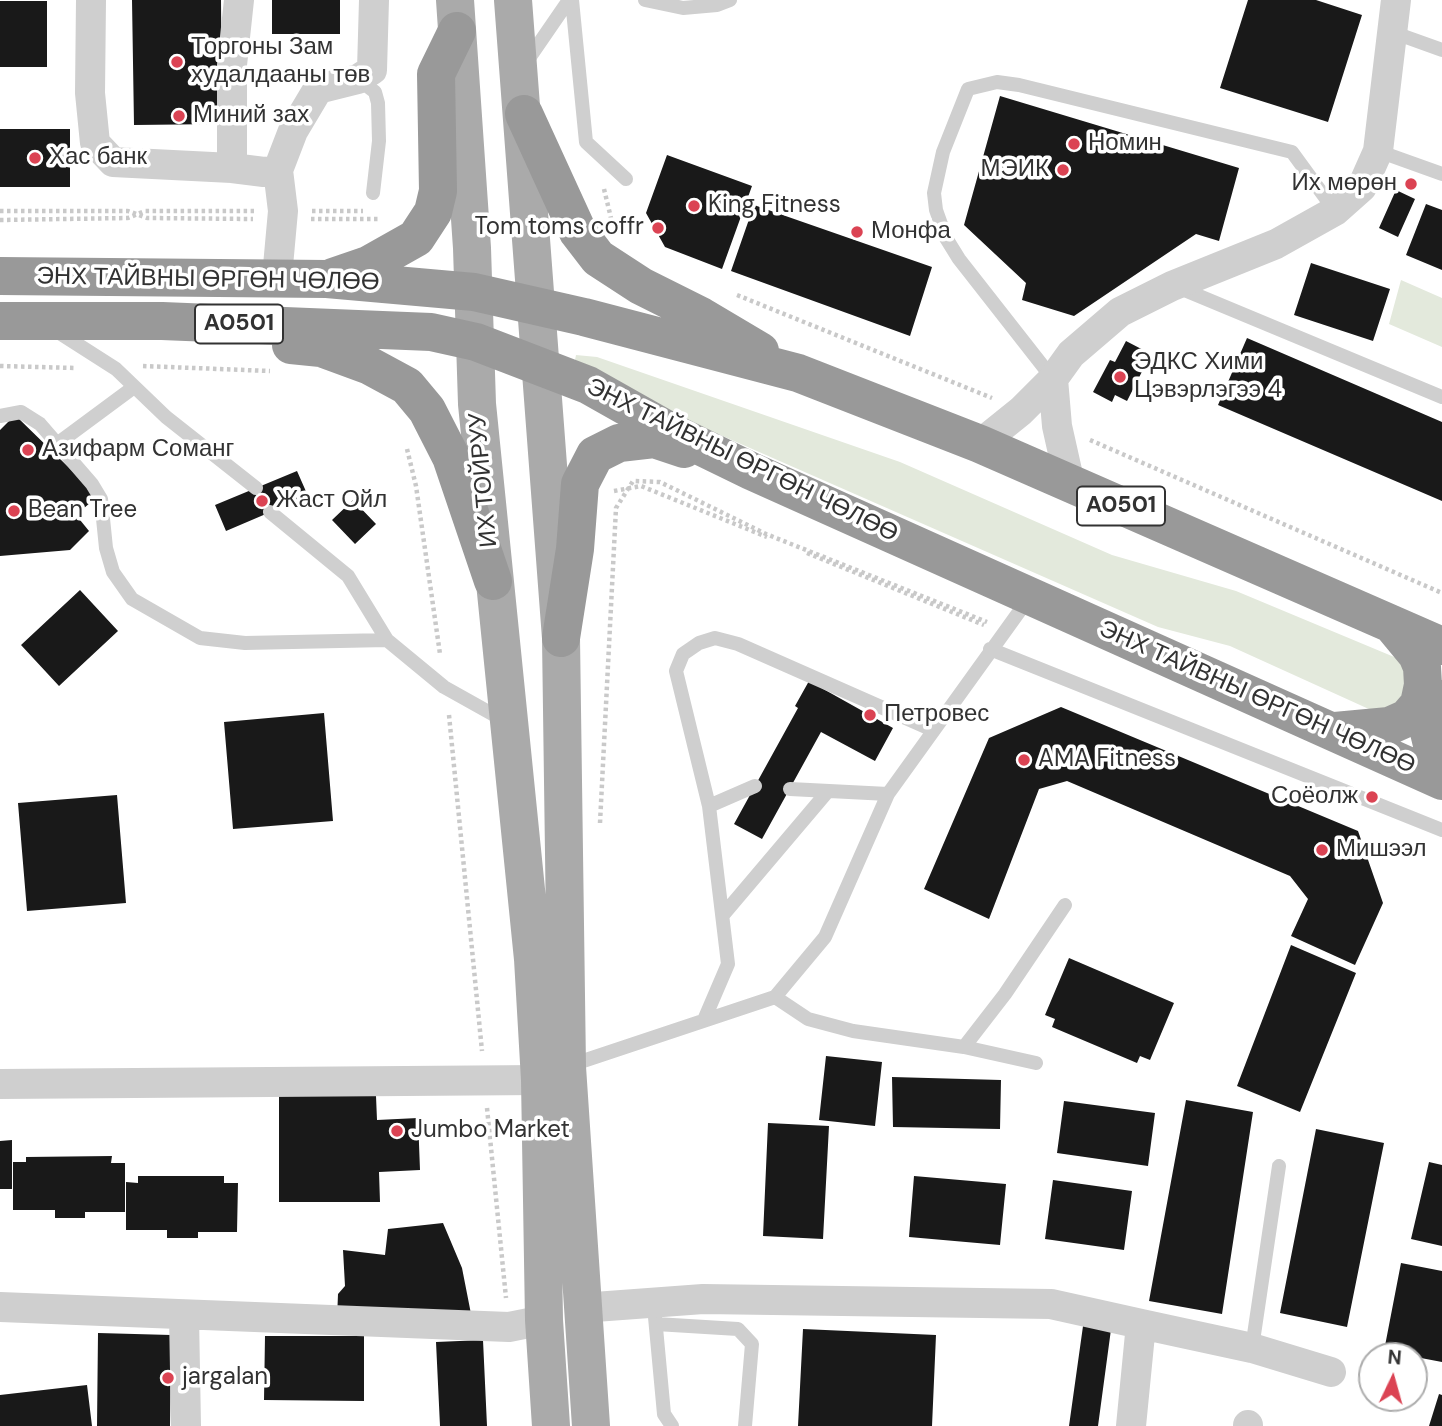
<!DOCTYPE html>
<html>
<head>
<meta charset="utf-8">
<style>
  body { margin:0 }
  #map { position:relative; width:1442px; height:1426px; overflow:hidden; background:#fff; font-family:"DM Sans",sans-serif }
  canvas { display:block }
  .north { position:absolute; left:1358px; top:1342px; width:70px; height:70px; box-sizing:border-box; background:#fff; border:2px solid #adadad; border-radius:50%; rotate:5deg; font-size:19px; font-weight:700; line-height:28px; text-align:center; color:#323232 }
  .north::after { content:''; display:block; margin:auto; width:24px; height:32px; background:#db4353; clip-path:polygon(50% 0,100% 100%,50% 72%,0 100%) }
</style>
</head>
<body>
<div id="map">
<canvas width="1442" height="1426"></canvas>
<div class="north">N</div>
</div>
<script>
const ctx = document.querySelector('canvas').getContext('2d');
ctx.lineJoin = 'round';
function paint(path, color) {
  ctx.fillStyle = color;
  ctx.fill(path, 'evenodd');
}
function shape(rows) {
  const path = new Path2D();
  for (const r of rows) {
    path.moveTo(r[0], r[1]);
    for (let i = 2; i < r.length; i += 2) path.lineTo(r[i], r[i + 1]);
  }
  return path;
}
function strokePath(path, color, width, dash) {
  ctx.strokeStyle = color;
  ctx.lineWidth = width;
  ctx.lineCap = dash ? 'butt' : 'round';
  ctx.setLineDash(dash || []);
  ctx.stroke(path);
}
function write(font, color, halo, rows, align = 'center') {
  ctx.font = font + ' "DM Sans",sans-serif';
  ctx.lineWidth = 7;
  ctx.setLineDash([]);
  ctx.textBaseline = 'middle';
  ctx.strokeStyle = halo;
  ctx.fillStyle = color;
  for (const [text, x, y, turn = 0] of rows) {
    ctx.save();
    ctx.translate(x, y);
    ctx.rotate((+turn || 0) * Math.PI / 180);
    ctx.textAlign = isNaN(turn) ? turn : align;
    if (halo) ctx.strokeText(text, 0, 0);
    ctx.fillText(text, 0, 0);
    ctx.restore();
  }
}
paint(shape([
  [1401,280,1442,298,1442,347,1389,324],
  [576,355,597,357,900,462,1112,555,1236,591,1399,659,1410,671,1400,708,1371,710,1230,646,1158,627,693,423,575,360]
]), '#e3e9dc');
paint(shape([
  [132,0,221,0,222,124,134,125],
  [272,0,340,0,340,34,272,34],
  [1248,0,1316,0,1362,15,1328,122,1220,88],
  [0,1,47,1,47,67,0,67],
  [1000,96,1239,168,1219,241,1196,234,1074,316,1022,300,1026,283,964,225],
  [0,129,70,129,70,187,0,187],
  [667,155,752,186,722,269,665,247,646,213],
  [1396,190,1415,199,1398,237,1379,228],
  [1426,204,1442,210,1442,270,1406,255],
  [754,205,932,267,910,336,731,271],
  [1311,263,1390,289,1373,341,1294,315],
  [1247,338,1442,422,1442,501,1218,405],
  [1126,341,1151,354,1127,401,1115,395,1112,402,1093,392,1110,360,1115,362],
  [15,415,98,496,76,515,89,531,70,550,0,556,0,430],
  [297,471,308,496,226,531,215,505],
  [353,500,376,524,355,544,332,520],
  [80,590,118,631,59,686,21,645],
  [809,681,893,728,875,761,821,732,762,839,734,824,798,708,795,706],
  [1061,707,1358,831,1383,903,1355,965,1291,936,1308,899,1290,876,1067,781,1039,789,989,919,924,889,989,738],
  [324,713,333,821,233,829,224,722],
  [117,795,126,903,27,911,18,803],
  [1291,945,1356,973,1300,1112,1237,1086],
  [1069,958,1174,1003,1150,1060,1140,1056,1137,1063,1052,1027,1055,1019,1045,1015],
  [826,1056,882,1062,875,1126,819,1120],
  [892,1077,1001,1080,1000,1129,893,1127],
  [279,1095,376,1096,377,1120,418,1118,420,1170,379,1172,380,1202,279,1202],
  [1186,1100,1253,1112,1222,1314,1149,1301],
  [1064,1101,1155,1113,1148,1166,1057,1153],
  [768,1123,829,1126,823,1239,763,1236],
  [1316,1129,1384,1143,1347,1327,1280,1313],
  [12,1140,12,1189,0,1189,0,1141],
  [112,1156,111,1163,125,1163,125,1212,85,1212,85,1218,55,1218,55,1210,13,1210,13,1162,26,1162,26,1157],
  [1429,1162,1442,1165,1442,1246,1411,1239],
  [138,1176,224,1176,224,1183,238,1183,237,1232,198,1232,198,1238,167,1238,167,1230,126,1230,126,1182,138,1183],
  [914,1176,1006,1184,1000,1245,909,1237],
  [1053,1180,1132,1191,1124,1250,1045,1239],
  [443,1223,462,1268,472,1319,337,1319,338,1294,345,1286,343,1250,385,1255,388,1229],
  [1401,1263,1442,1271,1442,1362,1384,1351],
  [1084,1319,1112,1322,1098,1426,1069,1426],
  [803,1329,936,1335,932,1426,798,1426],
  [98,1333,171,1335,170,1426,97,1426],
  [265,1336,364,1336,364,1401,264,1400],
  [483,1340,487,1426,440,1426,436,1342],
  [87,1385,92,1426,0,1426,0,1395],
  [1439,1394,1442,1395,1442,1426,1429,1426]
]), '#191919');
strokePath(shape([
  [604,189,611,218],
  [0,211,128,211,147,218,253,219],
  [312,211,363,211],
  [311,219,379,219],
  [0,220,128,218,145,211,254,211],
  [737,295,992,398],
  [0,366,75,368],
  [143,366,270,371],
  [1090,440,1442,593],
  [407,449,416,486,440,654],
  [614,491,641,486,767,537],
  [807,553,984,625],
  [449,715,482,1051],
  [600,823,616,508,633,481,660,482,766,534,987,622],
  [487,1108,506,1298]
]), '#c9c9c9', 4.5, [3.5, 3.5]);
strokePath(shape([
  [572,0,586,142,626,179],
  [645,0,683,8,717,5,730,0],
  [1392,32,1442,50],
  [525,64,569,0],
  [358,79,375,92,378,103,379,141,373,193],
  [1378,151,1442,174],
  [1175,286,1442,397],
  [55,330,116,369,166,417,256,488],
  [1053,379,959,259,946,238,936,210,934,193,943,152,968,89,997,82,1019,85,1292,152,1335,211],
  [0,416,21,412,40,424,92,484,101,499,106,548,113,572,132,599,200,638,245,643,387,640],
  [57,444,134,387],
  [270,512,348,576,387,640,444,687,503,720],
  [990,649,1442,830],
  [790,789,888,794],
  [709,806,676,671,683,654,699,643,715,638,738,644,933,730],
  [723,915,828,791],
  [775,997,808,1019,853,1031,964,1047,1005,994,1065,905],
  [704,1020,728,964,709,806,755,786],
  [964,1047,1036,1063],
  [568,1066,775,997,825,937,888,794,1029,598],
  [655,1317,664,1414,672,1426],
  [656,1324,738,1329,752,1344,745,1426],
  [1252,1348,1279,1166]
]), '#cfcfcf', 14);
strokePath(shape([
  [91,0,90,93,95,143,113,162,232,168,264,172,278,170],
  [232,168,232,65,239,0],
  [277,277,283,211,278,170,293,131,318,89,358,79,372,70,374,0],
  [1053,379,1057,426,1070,484],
  [980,444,1021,411,1053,379,1071,354,1120,312,1172,286,1276,244,1335,211,1362,187,1378,151,1396,0],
  [0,1084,540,1080],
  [0,1307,509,1327,544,1320],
  [581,1308,703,1299,1051,1304,1141,1324,1131,1426],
  [184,1315,186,1426],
  [1141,1324,1252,1348,1331,1372],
  [1248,1425,1248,1426]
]), '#cfcfcf', 30);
strokePath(shape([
  [455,0,472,248,477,404,533,959,540,1080,544,1320,551,1426],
  [513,0,561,638,567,1067,591,1426]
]), '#aaa', 38);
strokePath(shape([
  [524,114,578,232,598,258,641,286,701,316,760,351],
  [0,276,327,279,474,292,584,317,798,373,980,444,1442,646],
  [333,277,368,265,416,238,433,212,438,191,436,74,457,31],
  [0,321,162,321,431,332,476,342,588,385,673,433,751,471,1442,781],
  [291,345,321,348,370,366,407,386,427,410,451,457,493,581],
  [561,638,575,549,580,484,595,455,619,443,654,439,684,449],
  [1442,699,1434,710,1429,732,1434,753,1442,767],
  [1335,731,1389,726,1407,718,1419,704,1423,685,1422,667,1417,655,1393,626]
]), '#999', 38);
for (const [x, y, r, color] of [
  [177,62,7,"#db4353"],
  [179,116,7,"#db4353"],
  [1074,144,7,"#db4353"],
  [35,158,7,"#db4353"],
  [1063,170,7,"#db4353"],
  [1411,184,7,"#db4353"],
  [694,206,7,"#db4353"],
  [658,228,7,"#db4353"],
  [857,232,7,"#db4353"],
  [1120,377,7,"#db4353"],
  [28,450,7,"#db4353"],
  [262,501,7,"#db4353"],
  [14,511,7,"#db4353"],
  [870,715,7,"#db4353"],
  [1024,760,7,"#db4353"],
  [1372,797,7,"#db4353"],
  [1322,850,7,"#db4353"],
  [397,1131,7,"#db4353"],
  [168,1378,7,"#db4353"]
]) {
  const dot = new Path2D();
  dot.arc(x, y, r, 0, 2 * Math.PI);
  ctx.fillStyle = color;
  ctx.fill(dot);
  strokePath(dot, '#fff', 2.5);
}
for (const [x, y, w] of [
  [239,324,88],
  [1121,506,88]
]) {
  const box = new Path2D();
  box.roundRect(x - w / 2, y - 19.5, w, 39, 5);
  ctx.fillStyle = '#fff';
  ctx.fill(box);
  strokePath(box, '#323232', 2);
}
write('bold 23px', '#323232', null, [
  ["A0501",239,324],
  ["A0501",1121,506]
]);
write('24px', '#323232', '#fff', [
  ["Торгоны Зам",191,48],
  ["худалдааны төв",191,76],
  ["Миний зах",193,116],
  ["Номин",1088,144],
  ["Хас банк",49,158],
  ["МЭИК",1049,170,"right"],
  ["Их мөрөн",1397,184,"right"],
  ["King Fitness",708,206],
  ["Tom toms coffr",644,228,"right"],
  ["Монфа",871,232],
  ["ЭДКС Хими",1134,363],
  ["Цэвэрлэгээ 4",1134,391],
  ["Азифарм Соманг",42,450],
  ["Жаст Ойл",276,501],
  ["Bean Tree",28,511],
  ["Петровес",884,715],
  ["AMA Fitness",1038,760],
  ["Соёолж",1358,797,"right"],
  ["Мишээл",1336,850],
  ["Jumbo Market",411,1131],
  ["jargalan",182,1378]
], 'left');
write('24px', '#323232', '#fff', [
  ["ЭНХ ТАЙВНЫ ӨРГӨН ЧӨЛӨӨ",208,280,1],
  ["ЭНХ ТАЙВНЫ ӨРГӨН ЧӨЛӨӨ",742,461,26],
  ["ИХ ТОЙРУУ",484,480,-95],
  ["ЭНХ ТАЙВНЫ ӨРГӨН ЧӨЛӨӨ",1257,698,24]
]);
</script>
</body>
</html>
